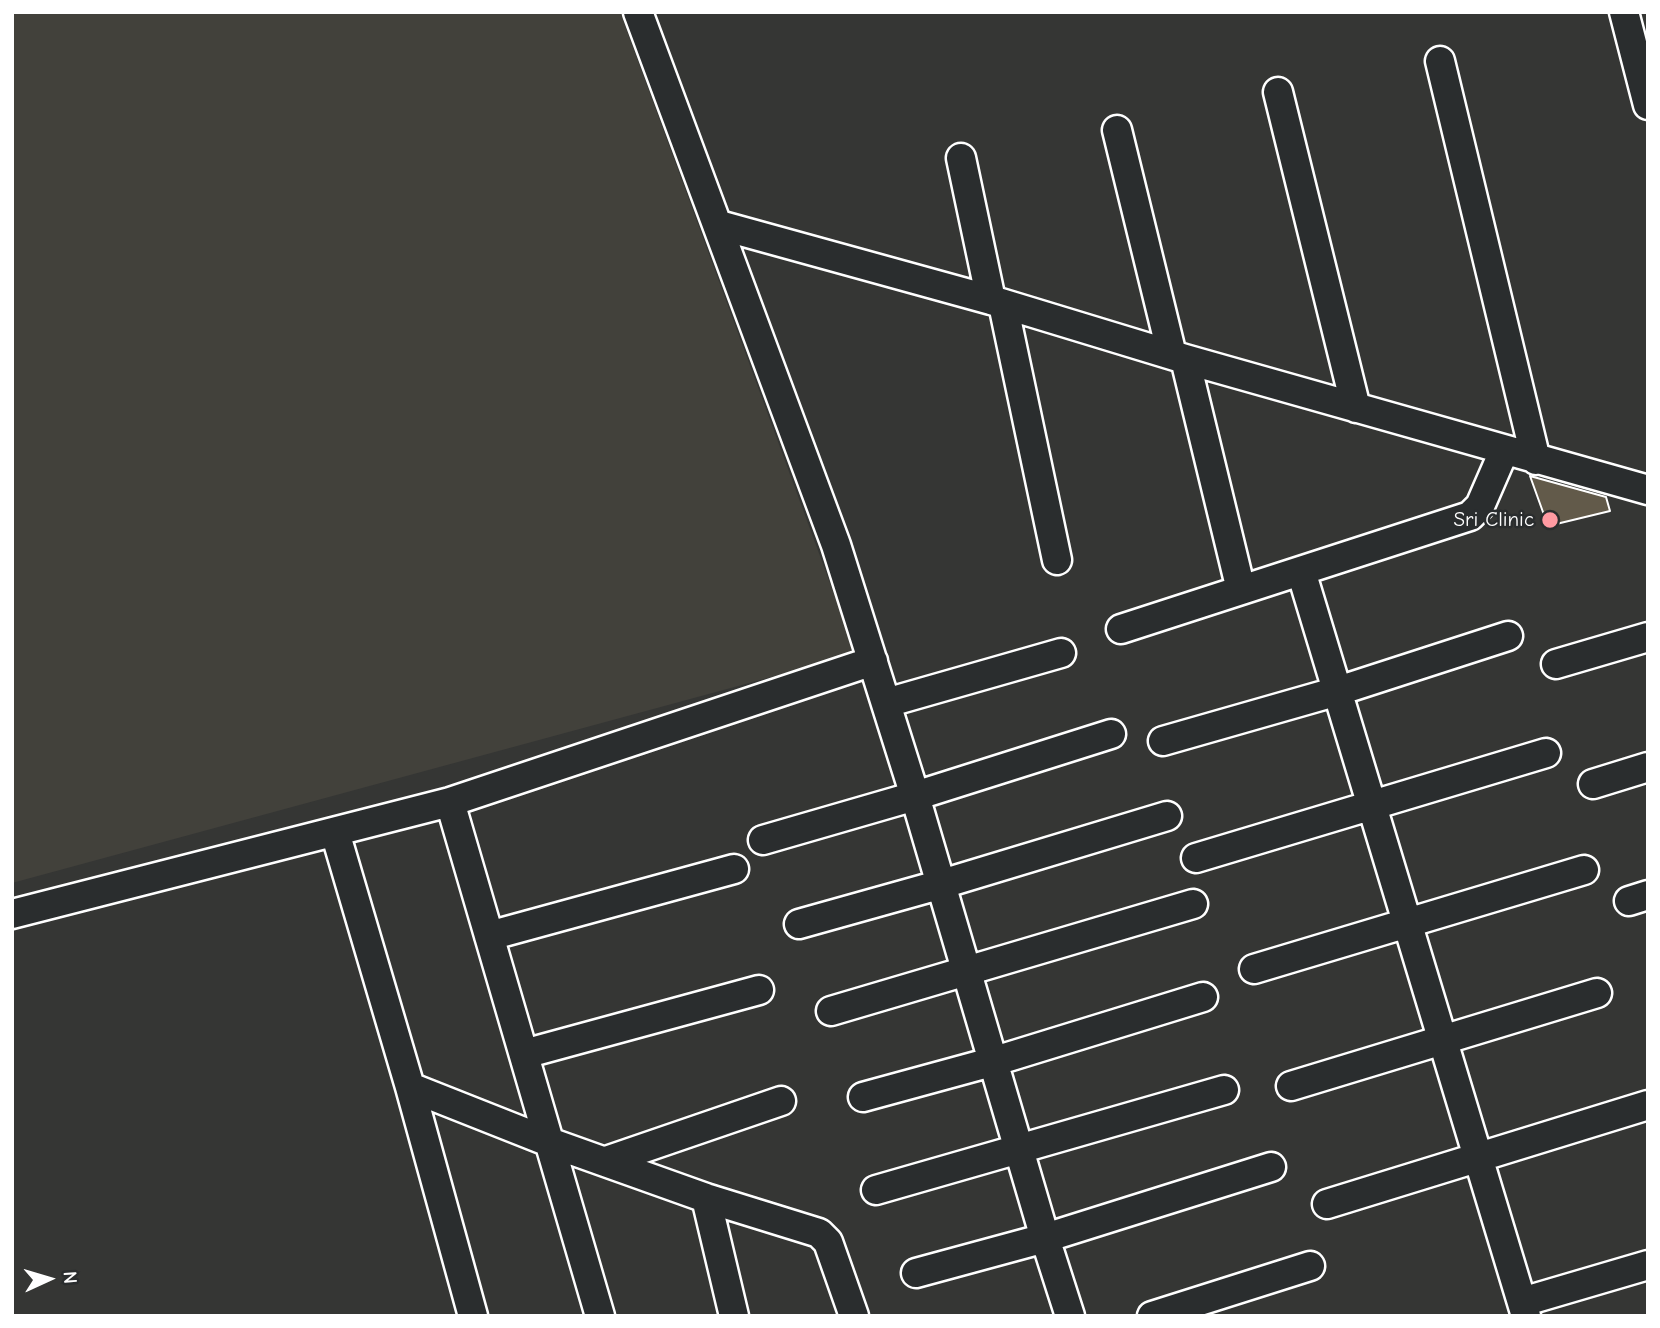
<!DOCTYPE html>
<html>
<head>
<meta charset="utf-8">
<style>
  body { margin:0 }
  #map { position:relative; width:1660px; height:1328px; overflow:hidden; background:#353634; font-family:"Comic Neue",sans-serif }
  canvas { display:block }
  .frame { position:absolute; inset:0; border:14px solid #fff; pointer-events:none }
  .north { position:absolute; left:14px; top:1244px; width:70px; height:70px; -webkit-text-stroke:5px #2a2d2e; paint-order:stroke; rotate:86deg; font-size:19px; font-weight:700; line-height:28px; text-align:center; color:#fff }
  .north::after { content:''; display:block; margin:auto; width:24px; height:32px; background:#fff; clip-path:polygon(50% 0,100% 100%,50% 72%,0 100%) }
</style>
</head>
<body>
<div id="map">
<canvas width="1660" height="1328"></canvas>
<div class="frame"></div>
<div class="north">N</div>
</div>
<script>
const ctx = document.querySelector('canvas').getContext('2d');
ctx.lineJoin = 'round';
function paint(path, color) {
  ctx.fillStyle = color;
  ctx.fill(path, 'evenodd');
}
function shape(rows) {
  const path = new Path2D();
  for (const r of rows) {
    path.moveTo(r[0], r[1]);
    for (let i = 2; i < r.length; i += 2) path.lineTo(r[i], r[i + 1]);
  }
  return path;
}
function strokePath(path, color, width, dash) {
  ctx.strokeStyle = color;
  ctx.lineWidth = width;
  ctx.lineCap = dash ? 'butt' : 'round';
  ctx.setLineDash(dash || []);
  ctx.stroke(path);
}
function write(font, color, halo, rows, align = 'center') {
  ctx.font = font + ' "Comic Neue",sans-serif';
  ctx.lineWidth = 5;
  ctx.setLineDash([]);
  ctx.textBaseline = 'middle';
  ctx.strokeStyle = halo;
  ctx.fillStyle = color;
  for (const [text, x, y, turn = 0] of rows) {
    ctx.save();
    ctx.translate(x, y);
    ctx.rotate((+turn || 0) * Math.PI / 180);
    ctx.textAlign = isNaN(turn) ? turn : align;
    if (halo) ctx.strokeText(text, 0, 0);
    ctx.fillText(text, 0, 0);
    ctx.restore();
  }
}
paint(shape([
  [12,12,620,12,856,654,12,883]
]), '#42413b');
const building = shape([
  [1530,476,1606,497,1610,511,1548,526,1530,476]
]);
paint(building, '#625a4a');
strokePath(building, '#fff', 2);
const street = shape([
  [638,12,836,545,915,796,1045,1238,1070,1316],
  [1624,12,1648,105],
  [1440,61,1536,460],
  [1278,92,1356,408],
  [1117,130,1172,355],
  [961,158,991,300],
  [719,225,991,300,1185,359,1648,490],
  [1003,304,1057,560],
  [1185,359,1241,590],
  [1301,571,1526,1316],
  [1121,629,1470,516,1480,506,1504,451],
  [1556,664,1648,637],
  [886,703,1061,653],
  [1163,741,1338,691,1508,636],
  [1593,784,1648,767],
  [450,802,600,1316],
  [335,832,410,1087,473,1316],
  [763,840,915,796,1111,734],
  [1196,858,1546,753],
  [1629,901,1648,895],
  [12,914,450,802,873,661],
  [799,924,942,884,1167,816],
  [489,936,734,869],
  [1254,969,1584,870],
  [831,1011,1193,904],
  [524,1054,759,990],
  [1291,1086,1597,993],
  [410,1087,549,1142,706,1198,819,1233,828,1242,854,1316],
  [863,1097,995,1061,1203,997],
  [606,1161,781,1101],
  [876,1190,1224,1090],
  [706,1198,734,1316],
  [1327,1204,1648,1105],
  [916,1273,1045,1238,1271,1167],
  [1522,1302,1648,1265],
  [1152,1316,1310,1266]
]);
strokePath(street, '#fff', 33);
strokePath(street, '#2a2d2e', 28);
for (const [x, y, r, color] of [
  [1550,520,9,"#ff9aa2"]
]) {
  const dot = new Path2D();
  dot.arc(x, y, r, 0, 2 * Math.PI);
  ctx.fillStyle = color;
  ctx.fill(dot);
  strokePath(dot, '#2a2d2e', 2.5);
}
write('21px', '#fff', '#2a2d2e', [
  ["Sri Clinic",1534,520]
], 'right');
</script>
</body>
</html>
